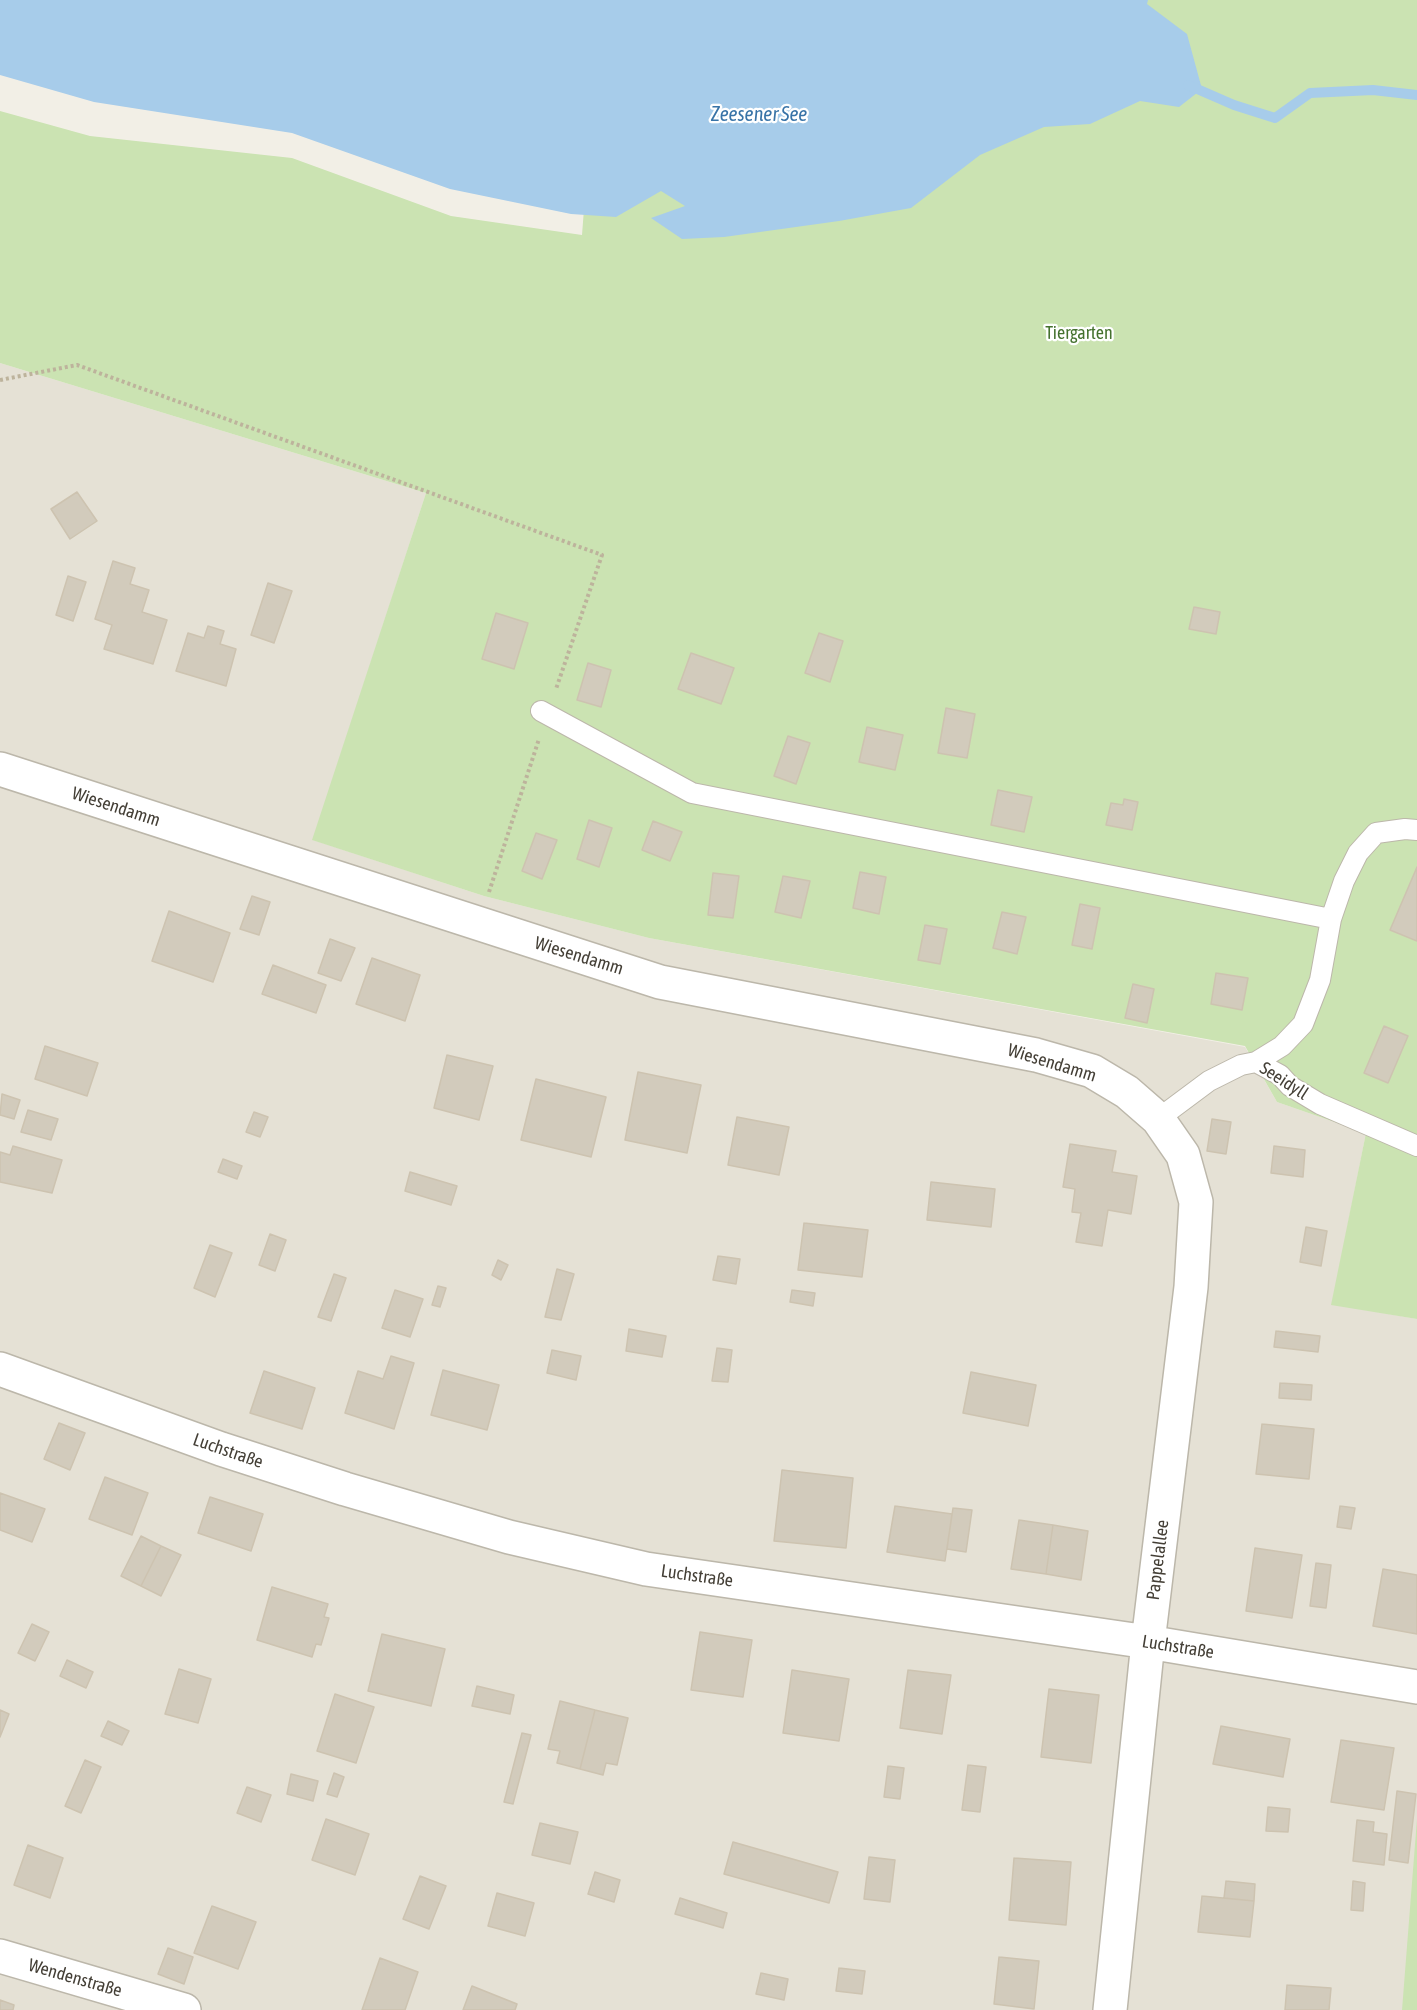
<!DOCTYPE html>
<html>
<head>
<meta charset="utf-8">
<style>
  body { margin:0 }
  canvas { display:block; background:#f2efe6 }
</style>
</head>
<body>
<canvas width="1417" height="2010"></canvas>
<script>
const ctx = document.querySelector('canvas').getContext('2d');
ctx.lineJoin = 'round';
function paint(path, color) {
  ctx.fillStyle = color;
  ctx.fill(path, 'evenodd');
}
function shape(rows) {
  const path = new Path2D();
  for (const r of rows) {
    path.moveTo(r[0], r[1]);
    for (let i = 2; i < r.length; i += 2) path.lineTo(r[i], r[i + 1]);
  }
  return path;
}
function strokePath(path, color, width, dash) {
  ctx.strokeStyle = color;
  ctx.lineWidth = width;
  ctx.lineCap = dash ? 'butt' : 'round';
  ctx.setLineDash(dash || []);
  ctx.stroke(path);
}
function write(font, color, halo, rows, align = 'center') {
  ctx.font = font + ' "Asap Condensed",sans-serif';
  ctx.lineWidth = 4.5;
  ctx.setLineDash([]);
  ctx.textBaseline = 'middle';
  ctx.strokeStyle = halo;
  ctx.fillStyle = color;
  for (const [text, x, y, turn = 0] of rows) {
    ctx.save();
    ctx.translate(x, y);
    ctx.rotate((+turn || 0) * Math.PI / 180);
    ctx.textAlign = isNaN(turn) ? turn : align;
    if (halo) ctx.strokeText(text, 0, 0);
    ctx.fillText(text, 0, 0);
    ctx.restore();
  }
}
paint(shape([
  [0,363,426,493,313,840,484,896,649,938,1245,1047,1277,1102,1366,1133,1332,1304,1417,1319,1417,2010,0,2010]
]), '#e5e1d5');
paint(shape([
  [600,0,1417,0,1417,1319,1331,1305,1366,1133,1277,1102,1245,1046,649,938,484,896,312,840,426,493,0,363,0,111,90,136,292,158,451,216,582,235],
  [1417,1819,1417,2010,1402,2010]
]), '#cbe3b2');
paint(shape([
  [0,0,1148,0,1147,4,1187,34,1202,89,1179,107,1140,101,1090,124,1044,127,980,155,911,208,839,221,724,237,682,239,651,218,685,206,661,191,616,217,571,214,450,189,292,133,94,102,0,75]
]), '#a7ccea');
strokePath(shape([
  [1188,85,1234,105,1275,118,1310,93,1373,90,1417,95]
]), '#a7ccea', 10);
const building = shape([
  [77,492,97,521,70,539,51,509,77,492],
  [113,561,135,568,130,584,149,590,142,612,167,620,153,664,104,649,112,625,95,619,113,561],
  [68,576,86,582,73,621,56,615,68,576],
  [268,583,292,591,274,643,251,635,268,583],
  [1194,607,1220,612,1216,634,1189,629,1194,607],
  [496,613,528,623,514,669,482,659,496,613],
  [208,626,224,631,220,644,236,649,226,686,176,671,188,633,204,638,208,626],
  [819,633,843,641,830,682,805,673,819,633],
  [691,653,734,668,721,704,678,689,691,653],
  [588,663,611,670,601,707,577,700,588,663],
  [946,708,975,714,967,758,938,753,946,708],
  [867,727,903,735,895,770,859,762,867,727],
  [788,736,810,743,796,784,774,776,788,736],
  [998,790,1032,797,1024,832,991,825,998,790],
  [1124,799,1138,802,1132,830,1106,825,1111,803,1123,805,1124,799],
  [589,820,612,828,599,867,577,859,589,820],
  [653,821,682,832,670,861,642,850,653,821],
  [536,833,557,840,542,879,522,871,536,833],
  [1417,867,1417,941,1390,930,1417,867],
  [860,872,886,877,879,914,853,908,860,872],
  [713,873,739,876,733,918,708,915,713,873],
  [783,876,810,881,801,918,775,912,783,876],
  [252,896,270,902,259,935,240,929,252,896],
  [1080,904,1100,908,1092,949,1072,945,1080,904],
  [169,911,230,933,213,982,152,961,169,911],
  [1002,912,1026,917,1017,954,993,948,1002,912],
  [925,925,947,929,940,964,918,960,925,925],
  [330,939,355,948,341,981,318,973,330,939],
  [372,958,420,975,405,1021,356,1004,372,958],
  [273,965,326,985,316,1013,262,994,273,965],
  [1216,973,1248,978,1242,1010,1211,1004,1216,973],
  [1133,984,1154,989,1147,1023,1125,1018,1133,984],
  [1384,1026,1408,1036,1388,1083,1364,1073,1384,1026],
  [45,1046,98,1063,87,1096,35,1079,45,1046],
  [447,1055,493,1066,479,1120,434,1108,447,1055],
  [638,1072,701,1085,687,1153,625,1140,638,1072],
  [536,1079,606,1097,591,1157,521,1140,536,1079],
  [2,1094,20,1100,14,1119,0,1115,2,1094],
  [28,1110,58,1119,51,1140,21,1132,28,1110],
  [254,1112,268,1117,260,1137,246,1132,254,1112],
  [737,1117,789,1127,779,1175,728,1165,737,1117],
  [1212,1119,1231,1122,1226,1154,1207,1151,1212,1119],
  [1070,1144,1116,1151,1112,1172,1137,1176,1131,1214,1108,1210,1102,1246,1076,1242,1081,1213,1072,1212,1075,1189,1063,1187,1070,1144],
  [13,1146,62,1160,52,1193,0,1182,0,1152,10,1155,13,1146],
  [1274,1146,1305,1150,1303,1177,1271,1173,1274,1146],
  [223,1159,242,1166,237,1179,218,1172,223,1159],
  [410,1172,457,1186,451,1205,405,1191,410,1172],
  [931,1182,995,1189,991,1227,927,1220,931,1182],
  [804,1223,868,1230,862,1277,798,1270,804,1223],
  [1306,1227,1327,1231,1321,1266,1300,1262,1306,1227],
  [270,1234,286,1240,275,1271,259,1265,270,1234],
  [210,1245,232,1253,215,1297,194,1288,210,1245],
  [718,1256,740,1259,736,1284,713,1280,718,1256],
  [498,1260,508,1265,501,1280,492,1275,498,1260],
  [557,1269,574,1274,561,1320,545,1317,557,1269],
  [334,1274,346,1278,331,1321,318,1317,334,1274],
  [438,1286,446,1288,440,1307,432,1305,438,1286],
  [395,1290,423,1299,410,1337,382,1328,395,1290],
  [792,1290,815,1293,813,1306,790,1302,792,1290],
  [629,1329,666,1336,662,1357,626,1351,629,1329],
  [1276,1331,1320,1336,1318,1352,1274,1347,1276,1331],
  [717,1348,732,1350,728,1382,712,1381,717,1348],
  [552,1350,581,1356,576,1380,547,1373,552,1350],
  [391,1356,414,1363,394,1429,345,1413,358,1371,383,1379,391,1356],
  [443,1370,499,1385,487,1430,431,1415,443,1370],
  [264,1371,315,1388,302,1429,250,1413,264,1371],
  [971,1372,1036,1385,1028,1426,963,1413,971,1372],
  [1280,1383,1312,1385,1311,1400,1279,1398,1280,1383],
  [59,1423,85,1433,70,1470,44,1459,59,1423],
  [1262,1424,1314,1429,1309,1479,1256,1474,1262,1424],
  [782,1470,853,1478,846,1548,774,1541,782,1470],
  [105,1477,148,1493,132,1535,89,1519,105,1477],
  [0,1493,45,1509,32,1542,0,1530,0,1493],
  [210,1497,263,1514,251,1551,198,1533,210,1497],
  [895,1506,952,1514,945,1561,887,1552,895,1506],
  [1340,1506,1355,1508,1351,1529,1337,1527,1340,1506],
  [953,1508,972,1510,966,1552,947,1549,953,1508],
  [1019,1520,1053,1525,1046,1574,1011,1569,1019,1520],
  [1053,1525,1088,1531,1081,1580,1046,1574,1053,1525],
  [141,1536,161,1546,141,1586,121,1576,141,1536],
  [161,1546,181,1555,161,1596,141,1586,161,1546],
  [1255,1548,1302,1555,1292,1618,1246,1611,1255,1548],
  [1316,1563,1331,1565,1326,1608,1310,1606,1316,1563],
  [1383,1569,1417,1575,1417,1634,1373,1626,1383,1569],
  [272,1587,328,1604,324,1617,329,1618,321,1645,316,1644,312,1657,257,1640,272,1587],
  [32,1624,49,1632,35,1661,18,1653,32,1624],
  [700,1632,752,1640,743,1697,691,1690,700,1632],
  [382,1634,445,1649,431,1706,368,1691,382,1634],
  [67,1660,93,1672,86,1688,60,1676,67,1660],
  [179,1669,211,1679,198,1723,165,1714,179,1669],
  [792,1670,849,1679,839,1741,783,1733,792,1670],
  [908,1670,951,1675,942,1734,900,1728,908,1670],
  [477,1686,514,1695,510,1714,472,1706,477,1686],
  [1049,1689,1099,1695,1091,1763,1041,1757,1049,1689],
  [335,1694,374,1707,356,1763,317,1751,335,1694],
  [560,1701,595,1710,580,1769,557,1763,560,1751,548,1749,560,1701],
  [0,1710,9,1714,0,1737,0,1710],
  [595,1710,628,1718,617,1765,606,1763,603,1775,580,1769,595,1710],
  [108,1721,129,1731,122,1745,101,1736,108,1721],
  [1221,1726,1290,1739,1283,1777,1213,1764,1221,1726],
  [522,1733,531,1735,513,1804,504,1802,522,1733],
  [1341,1740,1394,1748,1384,1810,1331,1802,1341,1740],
  [85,1760,101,1767,81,1813,65,1806,85,1760],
  [968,1765,986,1767,980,1812,962,1810,968,1765],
  [888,1766,904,1768,900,1799,884,1797,888,1766],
  [334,1773,344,1777,337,1797,327,1794,334,1773],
  [291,1774,318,1781,313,1801,287,1794,291,1774],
  [247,1787,271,1795,261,1822,237,1813,247,1787],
  [1397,1791,1416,1794,1408,1863,1389,1860,1397,1791],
  [1268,1807,1290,1809,1288,1832,1266,1831,1268,1807],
  [326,1819,369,1834,355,1875,312,1860,326,1819],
  [1357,1820,1374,1822,1373,1832,1387,1834,1384,1865,1353,1861,1357,1820],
  [540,1823,578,1832,570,1864,532,1855,540,1823],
  [733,1842,838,1872,829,1903,724,1874,733,1842],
  [28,1845,63,1858,50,1898,14,1885,28,1845],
  [869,1857,895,1860,890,1902,864,1899,869,1857],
  [1014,1858,1071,1862,1066,1925,1009,1920,1014,1858],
  [595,1872,620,1880,614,1902,588,1894,595,1872],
  [420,1876,446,1886,429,1929,403,1919,420,1876],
  [1226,1881,1255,1884,1254,1901,1224,1898,1226,1881],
  [1353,1881,1365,1883,1363,1911,1351,1910,1353,1881],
  [497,1893,534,1903,525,1936,488,1926,497,1893],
  [1202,1896,1254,1901,1250,1937,1198,1932,1202,1896],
  [680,1898,727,1913,723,1928,675,1914,680,1898],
  [212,1906,256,1922,238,1969,194,1953,212,1906],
  [168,1948,193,1957,184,1984,158,1974,168,1948],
  [999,1957,1039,1961,1034,2009,994,2004,999,1957],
  [380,1958,418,1972,405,2010,362,2010,380,1958],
  [839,1968,865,1971,862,1994,836,1991,839,1968],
  [761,1973,788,1979,784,2000,756,1994,761,1973],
  [1287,1985,1331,1988,1329,2010,1285,2010,1287,1985],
  [472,1986,517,2004,515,2010,463,2010,472,1986],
  [0,2000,14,2005,13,2010,0,2010,0,2000]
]);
paint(building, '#d2cbbc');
strokePath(building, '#cdc3b0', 1.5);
const service = shape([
  [541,711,692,793,1331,919],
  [1256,1062,1282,1046,1303,1024,1320,980,1331,919,1344,881,1358,853,1376,833,1405,829,1417,830],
  [1158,1119,1209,1081,1241,1065,1256,1062,1280,1075,1290,1086,1320,1104,1417,1146]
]);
const minor = shape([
  [0,769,660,982,1036,1055,1092,1071,1127,1092,1158,1119,1183,1155,1196,1202,1191,1287,1148,1642,1110,2010],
  [0,1369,221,1449,345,1489,509,1537,646,1569,1148,1642,1417,1687],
  [0,1956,184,2010]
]);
strokePath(service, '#bcb7aa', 22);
strokePath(minor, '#bcb7aa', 36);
strokePath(shape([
  [0,380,77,365,602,555,556,689],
  [489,892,539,739]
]), '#bdb39c', 4, [3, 3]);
strokePath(service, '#fff', 20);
strokePath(minor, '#fff', 33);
write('18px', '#44712e', '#fff', [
  ["Tiergarten",1079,333]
]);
write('18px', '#443f36', '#fff', [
  ["Wiesendamm",116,807,18],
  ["Wiesendamm",579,956,17],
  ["Wiesendamm",1052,1063,17],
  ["Seeidyll",1284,1081,33],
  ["Luchstraße",228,1451,19],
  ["Pappelallee",1158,1560,-83],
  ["Luchstraße",697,1576,8],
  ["Luchstraße",1178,1647,9],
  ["Wendenstraße",75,1978,16]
]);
write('italic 20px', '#3873a7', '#fff', [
  ["Zeesener See",759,115]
]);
</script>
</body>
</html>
